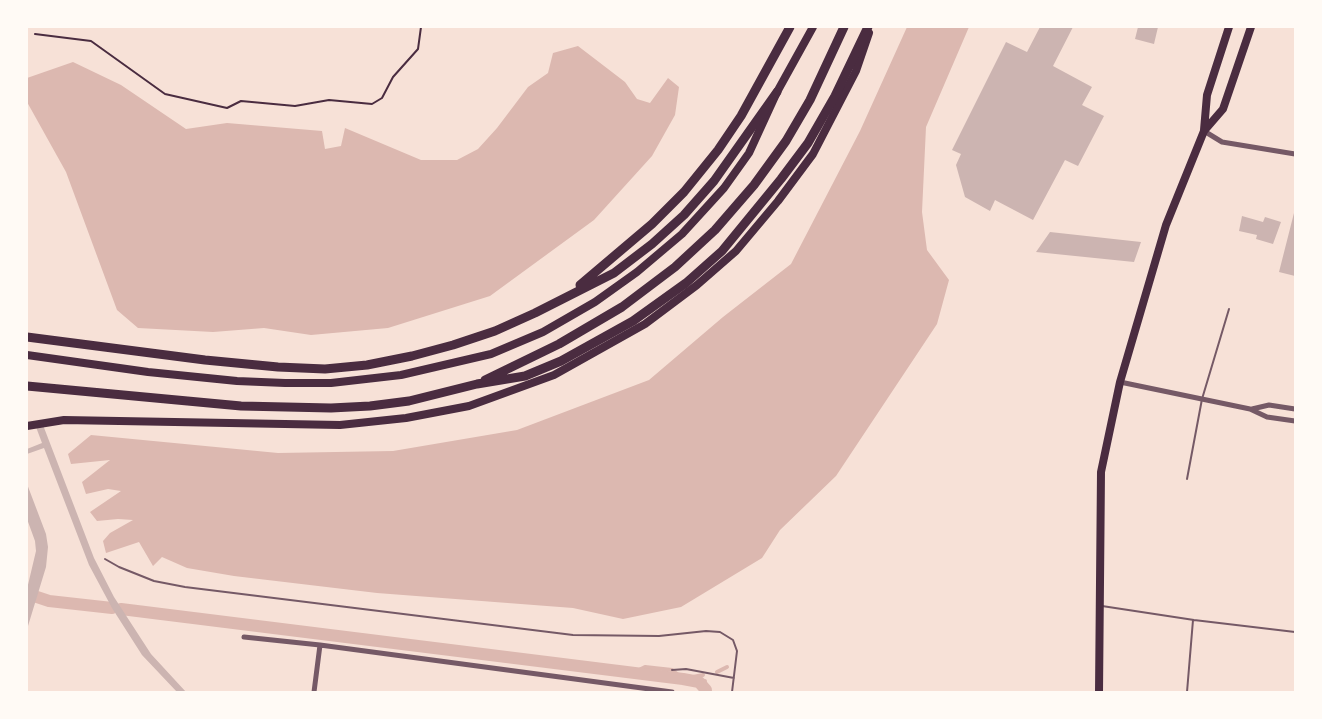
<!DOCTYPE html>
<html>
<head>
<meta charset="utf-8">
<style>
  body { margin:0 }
  #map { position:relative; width:1322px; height:719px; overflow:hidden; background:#f7e1d7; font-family:Lora,serif }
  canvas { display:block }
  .frame { position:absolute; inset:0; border:28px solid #fffaf5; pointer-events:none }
</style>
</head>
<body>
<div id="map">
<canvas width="1322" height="719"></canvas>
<div class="frame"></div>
</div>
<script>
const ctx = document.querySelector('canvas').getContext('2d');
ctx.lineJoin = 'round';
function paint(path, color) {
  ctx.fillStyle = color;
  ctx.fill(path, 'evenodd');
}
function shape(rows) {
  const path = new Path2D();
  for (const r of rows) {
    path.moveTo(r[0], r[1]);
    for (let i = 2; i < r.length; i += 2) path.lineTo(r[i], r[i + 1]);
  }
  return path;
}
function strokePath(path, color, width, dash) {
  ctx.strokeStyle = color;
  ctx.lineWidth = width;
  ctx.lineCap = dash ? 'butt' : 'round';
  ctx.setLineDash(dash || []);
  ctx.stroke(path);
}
paint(shape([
  [907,27,969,27,926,127,922,212,927,250,949,280,937,324,836,476,780,530,762,558,681,607,623,619,573,608,377,593,234,576,187,568,162,557,153,566,139,542,106,553,103,541,110,533,133,520,118,519,97,521,90,512,121,491,108,489,86,494,82,482,110,460,71,464,68,454,91,435,278,453,393,451,517,430,649,380,723,317,791,264,860,131],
  [578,46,625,82,637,99,650,103,668,78,679,87,675,115,652,156,594,220,490,296,388,328,311,335,264,328,213,332,138,328,117,310,66,172,27,102,27,78,73,62,121,85,186,129,227,123,322,131,325,149,341,146,345,128,421,160,457,160,478,149,497,128,528,87,548,73,553,53]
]), '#dcb8b0');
strokePath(shape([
  [717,672,727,667],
  [633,673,645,667,672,670,683,679,703,675],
  [695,680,705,681]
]), '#dcb8b0', 4);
strokePath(shape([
  [37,597,49,601,112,608],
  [121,609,683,679,699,682,706,690]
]), '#dcb8b0', 12);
paint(shape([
  [1040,27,1073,27,1053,66,1092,87,1082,105,1104,116,1078,166,1065,160,1033,220,995,200,990,211,965,197,956,165,961,154,952,150,1006,42,1027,52],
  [1138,27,1158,27,1154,44,1135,39],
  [1294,213,1295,213,1295,276,1279,272],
  [1242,216,1263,222,1265,217,1281,222,1273,244,1256,239,1257,235,1239,231],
  [1050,232,1141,242,1134,262,1036,252],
  [43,425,94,558,114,597,151,654,186,692,177,692,142,655,112,608,89,565,44,448,27,454,27,449,42,443,36,427],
  [27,484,46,534,48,547,46,567,28,626,27,589,36,551,35,541,27,519]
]), '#ccb4b1');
strokePath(shape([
  [35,34,91,41,165,94,227,108,241,101,295,106,329,100,372,104,382,98,393,77,418,49,421,27]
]), '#4a2c40', 2);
strokePath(shape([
  [1187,479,1202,399,1229,309],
  [105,559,119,567,154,581,185,587,573,635,659,636,706,631,720,632,733,640,737,651,732,692],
  [1102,606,1194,620,1295,632],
  [672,670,686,669,734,678],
  [1187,692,1193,620]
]), '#755966', 2);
strokePath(shape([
  [1204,131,1222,142,1295,154],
  [1120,382,1250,409,1267,417,1295,421],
  [1252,409,1269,405,1295,409],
  [244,637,320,645,672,692],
  [314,692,320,645]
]), '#755966', 5);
strokePath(shape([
  [1204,130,1207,95,1229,27],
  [27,355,148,372,237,381,285,383,331,383,401,375,491,354,543,332,595,302,637,272,682,234,724,188,749,153,777,92,813,27],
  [27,426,64,420,340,425,406,418,469,406,554,375,645,324,697,285,736,251,778,201,813,154,856,71,869,33],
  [1099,692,1101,472,1120,382,1166,225,1204,131,1223,109,1251,27]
]), '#4a2c40', 8);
strokePath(shape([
  [580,285,652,224,684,192,718,150,741,116,790,27],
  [27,337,205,360,278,367,325,369,367,365,412,356,453,345,495,331,535,313,614,273,652,244,684,215,714,181,777,92],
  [485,380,559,344,622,307,675,267,715,230,754,185,786,141,810,100,844,27],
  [27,386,241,406,331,408,370,406,409,401,477,384,525,376,561,361,633,321,686,283,722,251,781,179,808,143,835,96,868,27]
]), '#4a2c40', 9);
</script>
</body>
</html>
